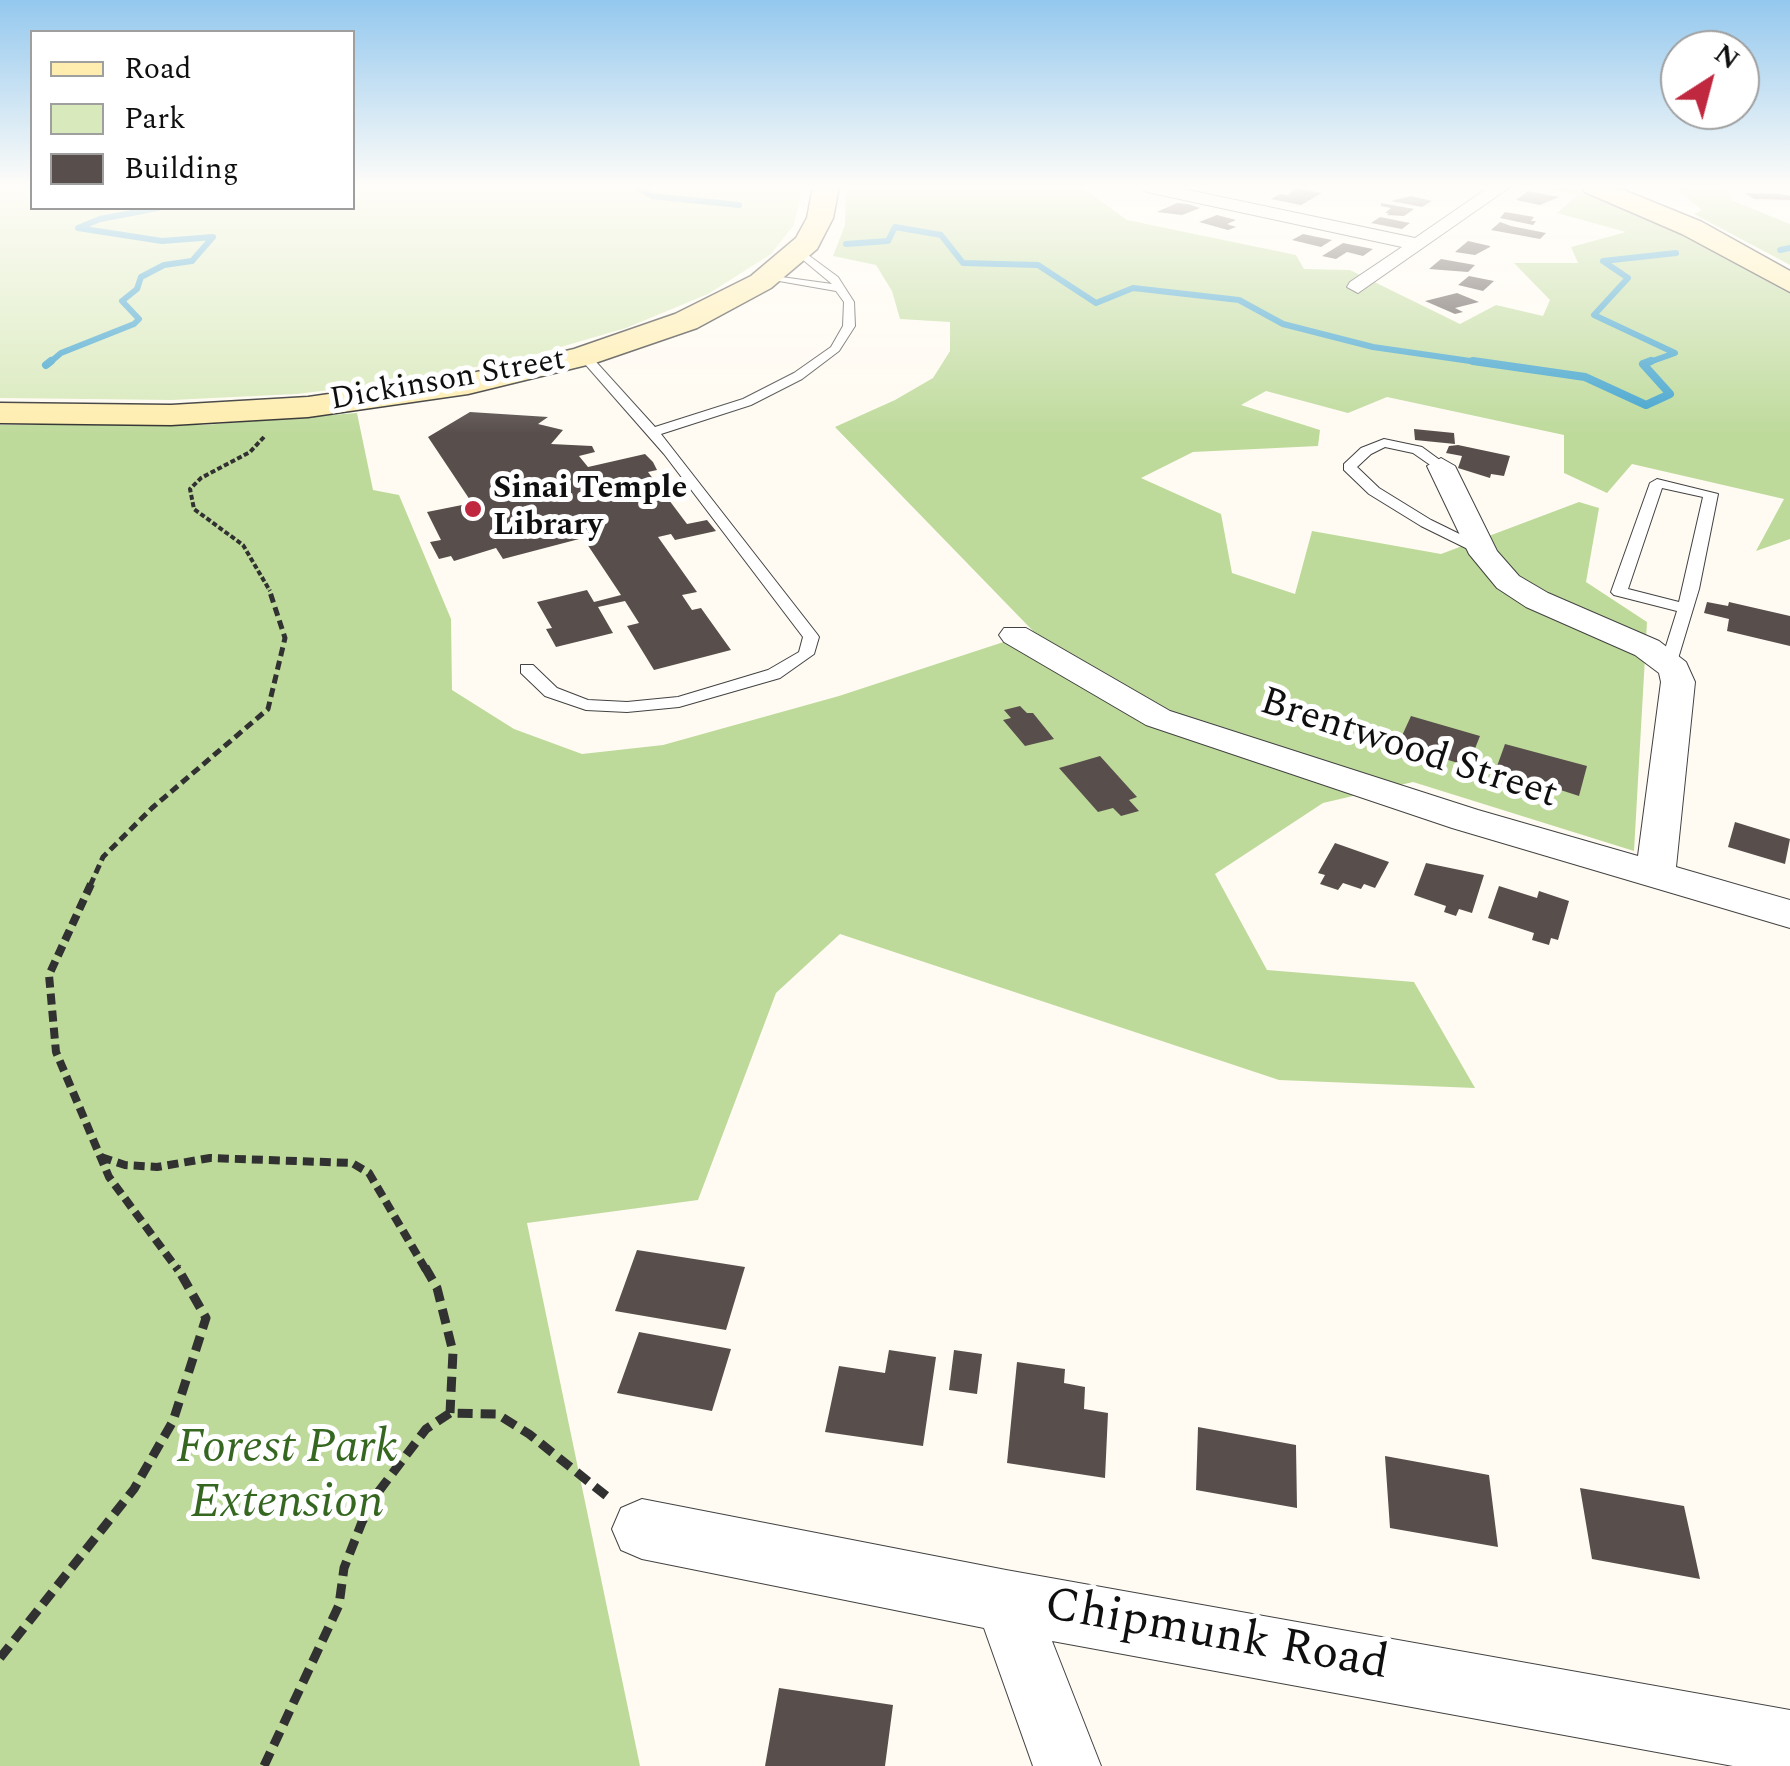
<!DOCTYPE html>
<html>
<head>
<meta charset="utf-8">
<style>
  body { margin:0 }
  #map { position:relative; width:1790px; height:1766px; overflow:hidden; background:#fffbf2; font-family:Spectral,serif }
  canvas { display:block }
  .legend { position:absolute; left:30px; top:30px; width:325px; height:180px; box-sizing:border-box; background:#fff; border:2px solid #9f9f9f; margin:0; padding:12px 18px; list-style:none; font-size:30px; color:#0f0f0f }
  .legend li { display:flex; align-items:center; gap:20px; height:50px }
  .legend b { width:50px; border:2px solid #9f9f9f }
  .north { position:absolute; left:1660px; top:30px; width:100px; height:100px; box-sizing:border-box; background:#fff; border:2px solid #9f9f9f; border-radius:50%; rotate:36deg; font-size:28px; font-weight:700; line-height:40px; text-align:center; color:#0f0f0f }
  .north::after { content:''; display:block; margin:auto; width:35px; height:45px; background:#bf283f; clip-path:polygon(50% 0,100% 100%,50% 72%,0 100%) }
</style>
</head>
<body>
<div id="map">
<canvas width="1790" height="1766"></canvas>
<ul class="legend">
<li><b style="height:12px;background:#feedae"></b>Road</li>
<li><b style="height:28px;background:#d8e9bb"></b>Park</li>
<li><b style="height:28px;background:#584f4c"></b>Building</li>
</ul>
<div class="north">N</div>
</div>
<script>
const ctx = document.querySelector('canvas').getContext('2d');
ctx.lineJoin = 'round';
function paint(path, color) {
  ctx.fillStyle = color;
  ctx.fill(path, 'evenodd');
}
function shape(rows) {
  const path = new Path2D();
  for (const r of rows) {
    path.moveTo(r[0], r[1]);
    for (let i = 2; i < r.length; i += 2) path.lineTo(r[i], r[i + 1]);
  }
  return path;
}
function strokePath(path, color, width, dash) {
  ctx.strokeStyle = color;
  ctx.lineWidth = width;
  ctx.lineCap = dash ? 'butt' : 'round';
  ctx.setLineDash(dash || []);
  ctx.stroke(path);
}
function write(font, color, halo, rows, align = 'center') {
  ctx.font = font + ' Spectral,serif';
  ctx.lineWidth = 10;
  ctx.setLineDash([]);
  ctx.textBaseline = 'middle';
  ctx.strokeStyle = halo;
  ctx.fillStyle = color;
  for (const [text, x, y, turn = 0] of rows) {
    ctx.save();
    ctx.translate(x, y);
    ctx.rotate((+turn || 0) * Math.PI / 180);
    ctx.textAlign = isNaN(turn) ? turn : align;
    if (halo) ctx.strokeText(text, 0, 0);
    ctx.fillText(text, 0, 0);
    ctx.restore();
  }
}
paint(shape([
  [0,187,32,187,32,208,352,208,353,187,802,187,794,225,771,254,708,294,626,328,533,355,418,379,297,394,172,400,0,398]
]), '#d8e9bb');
paint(shape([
  [846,187,1071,187,1090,193,1127,220,1296,255,1304,269,1350,270,1460,324,1496,305,1543,316,1550,300,1514,263,1578,263,1571,247,1626,232,1557,213,1578,195,1538,187,1581,187,1696,241,1790,294,1790,539,1756,551,1784,499,1632,464,1607,493,1564,473,1564,435,1387,397,1348,413,1266,391,1241,405,1320,430,1318,446,1193,452,1141,478,1221,514,1232,573,1295,594,1312,531,1441,554,1579,502,1599,508,1586,582,1647,622,1634,851,1413,782,1323,803,1215,874,1267,970,1414,982,1475,1088,1279,1080,840,934,776,993,698,1200,527,1223,640,1766,0,1766,0,425,204,425,357,413,373,490,399,495,451,619,452,690,514,729,582,754,663,745,839,696,1034,632,835,427,895,400,933,378,950,351,950,322,900,319,892,291,876,265,833,256,845,225],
  [1674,187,1728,189,1731,200,1790,224,1790,265,1694,214,1702,210]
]), '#beda9b');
strokePath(shape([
  [636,187,652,196,739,205],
  [846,244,888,241,895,227,941,235,963,263,1038,265,1096,303,1133,288,1239,300,1283,324,1373,347,1491,364],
  [1780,250,1790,248],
  [48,364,61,353,134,324,139,319,122,301,137,289,141,277,164,265,192,261,213,237,162,241,78,228,100,219,158,208],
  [1644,364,1675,353,1594,315,1628,278,1603,261,1676,253]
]), '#3fa2cc', 6);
strokePath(shape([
  [1473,361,1585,377,1646,405,1670,394,1643,364,1651,361],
  [46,365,51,361]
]), '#3fa2cc', 8);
paint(shape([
  [1296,188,1322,193,1301,205,1271,199,1280,194,1288,195],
  [1528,191,1559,197,1540,205,1516,200],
  [1745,193,1780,194,1790,196,1790,200,1754,199],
  [1411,196,1432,201,1422,207,1391,201],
  [1177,203,1188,204,1200,208,1182,215,1157,212],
  [1381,203,1414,209,1404,216,1387,215,1389,213,1385,213,1391,208,1381,206],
  [1505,212,1534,217,1531,221,1536,221,1533,225,1500,218],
  [1217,215,1236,220,1227,224,1236,227,1228,230,1199,222],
  [1380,217,1410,223,1402,229,1371,223],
  [1500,222,1511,226,1546,233,1540,239,1491,230],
  [1303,234,1332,240,1321,247,1292,240],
  [1468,241,1490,246,1490,247,1475,255,1455,252],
  [1343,243,1373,249,1363,256,1347,252,1336,259,1322,256],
  [1441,259,1475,265,1468,272,1429,269],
  [1469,276,1494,281,1483,291,1458,285],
  [1457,293,1479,302,1455,308,1463,312,1455,314,1425,301],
  [470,412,548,417,538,424,563,430,551,444,592,446,595,452,579,456,588,467,645,454,653,462,657,470,648,472,687,524,707,520,716,531,675,540,671,534,658,537,697,592,682,595,692,610,701,608,731,650,654,670,627,626,639,623,625,601,598,607,613,633,556,647,546,629,552,628,537,602,587,590,594,602,621,595,583,538,503,559,496,548,454,561,451,556,439,559,430,542,441,540,427,512,472,503,428,437],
  [1414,429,1454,433,1455,444,1415,440],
  [1458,445,1510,456,1504,476,1491,474,1490,478,1458,468,1462,456,1446,453,1449,446],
  [1707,602,1728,606,1729,602,1790,616,1790,646,1727,631,1729,619,1704,613],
  [1020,706,1027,713,1033,713,1054,739,1025,746,1003,720,1011,718,1004,710],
  [1411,716,1480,736,1468,766,1425,753,1427,748,1400,740],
  [1505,744,1587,766,1579,796,1496,769],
  [1100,756,1137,797,1129,800,1139,811,1121,816,1113,808,1098,812,1059,768],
  [1735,822,1790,839,1785,864,1728,847],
  [1335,843,1389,862,1375,888,1364,884,1361,889,1343,883,1338,890,1320,884,1325,875,1318,873],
  [1426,863,1484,875,1472,913,1459,909,1456,916,1444,912,1446,906,1414,895],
  [1499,886,1537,898,1539,891,1569,901,1558,940,1551,938,1549,945,1532,940,1534,933,1488,918],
  [637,1250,745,1267,726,1330,615,1311],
  [639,1332,731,1349,712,1411,617,1393],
  [889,1350,936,1357,923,1446,825,1432,839,1366,885,1373],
  [954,1350,982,1354,977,1394,949,1390],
  [1017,1362,1065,1369,1064,1383,1085,1387,1084,1409,1108,1413,1105,1478,1007,1463],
  [1198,1427,1296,1445,1297,1508,1196,1490],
  [1385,1456,1489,1475,1498,1547,1390,1528],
  [1580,1488,1684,1506,1700,1579,1592,1559],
  [779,1688,893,1705,885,1766,765,1766]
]), '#584f4c');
const lane = shape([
  [800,249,838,277,854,302,855,326,839,351,802,379,751,405,661,434,817,634,819,637,814,654,780,678,679,707,627,712,586,710,545,696,521,673,521,665,533,665,557,688,588,700,627,702,678,697,768,670,799,652,803,637,664,454,578,356,588,353,655,427,743,399,794,373,831,347,843,326,844,302,836,291,762,278,767,275,832,284,796,254,800,249],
  [1384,439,1422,447,1448,466,1436,469,1413,453,1385,447,1371,454,1357,467,1379,488,1431,520,1488,548,1488,554,1478,554,1421,526,1369,494,1344,470,1344,464,1361,448,1384,439],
  [1657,479,1718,494,1699,589,1677,662,1669,667,1661,662,1677,611,1614,595,1611,592,1650,483,1657,479],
  [1662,488,1703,497,1679,602,1628,589,1662,488]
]);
const street = shape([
  [1138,187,1174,187,1415,238,1489,187,1510,187,1358,293,1347,287,1350,282,1402,247,1147,192,1138,187],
  [1441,458,1455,466,1497,551,1519,576,1548,593,1659,641,1686,662,1695,682,1676,867,1790,900,1790,928,1452,828,1146,725,1004,642,999,635,1004,628,1026,628,1170,711,1478,810,1638,856,1661,682,1659,673,1635,655,1526,607,1497,588,1469,554,1427,466,1441,458],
  [642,1499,1006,1570,1790,1710,1790,1766,1733,1766,1052,1641,1101,1766,1033,1766,984,1628,642,1559,621,1550,612,1529,621,1508,642,1499]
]);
const secondary = shape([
  [813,187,839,187,833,218,817,249,771,288,697,328,595,363,468,394,308,417,171,425,0,423,0,403,171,405,308,397,468,374,574,349,675,314,751,276,796,238,807,218,813,187],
  [1582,187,1616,187,1702,222,1790,271,1790,292,1682,234,1585,192,1582,187]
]);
strokePath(lane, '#424242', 2);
strokePath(street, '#424242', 2);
strokePath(secondary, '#313131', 3);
strokePath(shape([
  [264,437,250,452,201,478,190,489,194,509,243,545,270,591]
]), '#313131', 4, [5, 2.5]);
strokePath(shape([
  [90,886,103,857,152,808,268,709,285,638,269,589]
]), '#313131', 5, [9, 5]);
strokePath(shape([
  [91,884,49,975,56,1052,109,1177,178,1270],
  [101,1157,125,1165,157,1167,210,1158,352,1163,369,1173,426,1270]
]), '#313131', 8, [11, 6]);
strokePath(shape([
  [425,1267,437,1288,453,1352,450,1413],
  [0,1658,134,1489,173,1421,206,1318,177,1267],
  [264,1766,339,1605,344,1568,362,1522,379,1491,426,1429,450,1413,497,1414,529,1434,609,1498]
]), '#313131', 9, [15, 8]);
paint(lane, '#fff');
paint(street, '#fff');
paint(secondary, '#feedae');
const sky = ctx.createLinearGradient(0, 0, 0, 434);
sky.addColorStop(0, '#94c8ee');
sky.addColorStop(0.43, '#fffdf9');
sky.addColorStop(1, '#fffdf900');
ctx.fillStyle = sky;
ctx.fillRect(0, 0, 1790, 434);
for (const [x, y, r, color] of [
  [473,509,10,"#bf283f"]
]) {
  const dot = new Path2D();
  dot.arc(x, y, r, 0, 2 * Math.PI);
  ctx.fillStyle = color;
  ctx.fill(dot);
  strokePath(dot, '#fff', 4);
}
write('32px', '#0f0f0f', '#fff', [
  ["Dickinson Street",448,382,-10]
]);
write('bold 32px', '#0f0f0f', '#fff', [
  ["Sinai Temple",493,491],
  ["Library",493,528]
], 'left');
write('40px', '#0f0f0f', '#fff', [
  ["Brentwood Street",1408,751,18]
]);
write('italic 48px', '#366720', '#fff', [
  ["Forest Park",287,1452],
  ["Extension",287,1507]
]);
write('48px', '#0f0f0f', '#fff', [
  ["Chipmunk Road",1216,1638,10]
]);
</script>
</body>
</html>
